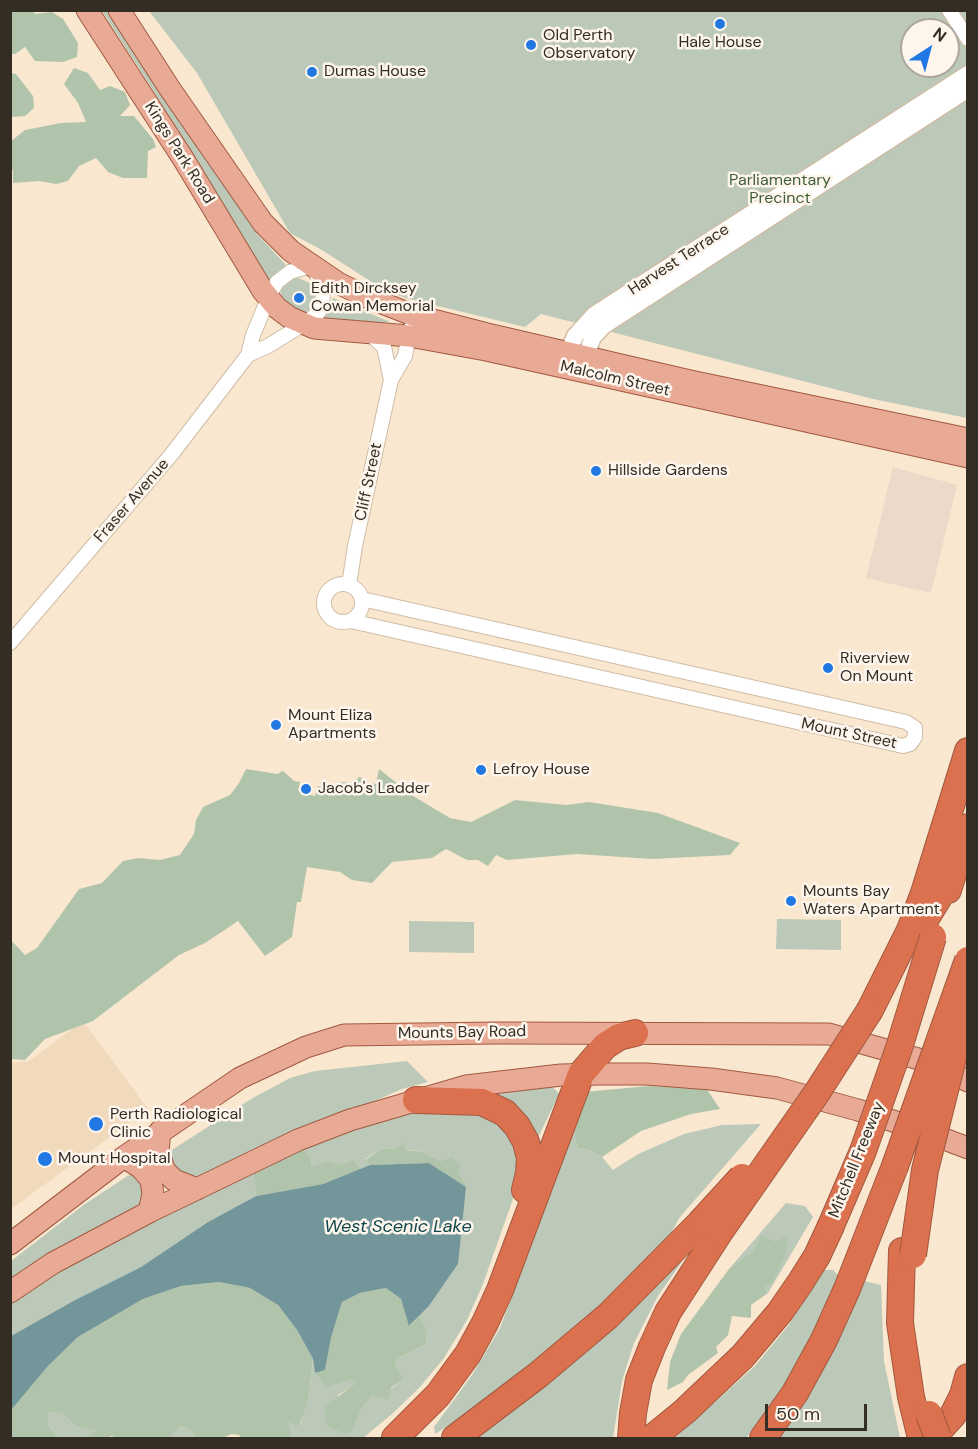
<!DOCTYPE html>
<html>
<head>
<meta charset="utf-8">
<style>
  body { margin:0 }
  #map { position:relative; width:978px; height:1449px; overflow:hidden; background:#fae7cf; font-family:"DM Sans",sans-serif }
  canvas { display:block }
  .frame { position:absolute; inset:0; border:12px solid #342d24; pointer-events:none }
  .north { position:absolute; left:900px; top:18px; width:60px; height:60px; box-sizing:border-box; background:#fef6ed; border:2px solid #ada69d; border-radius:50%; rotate:36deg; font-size:16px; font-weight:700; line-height:24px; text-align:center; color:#342d24 }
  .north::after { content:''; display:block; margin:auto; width:21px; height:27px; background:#2278e2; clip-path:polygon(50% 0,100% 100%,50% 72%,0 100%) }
  .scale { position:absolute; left:765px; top:1404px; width:102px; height:27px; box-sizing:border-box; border:3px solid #342d24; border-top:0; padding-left:8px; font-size:18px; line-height:21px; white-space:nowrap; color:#342d24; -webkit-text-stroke:4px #fef6ed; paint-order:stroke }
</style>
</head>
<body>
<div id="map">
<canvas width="978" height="1449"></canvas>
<div class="frame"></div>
<div class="north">N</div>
<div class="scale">50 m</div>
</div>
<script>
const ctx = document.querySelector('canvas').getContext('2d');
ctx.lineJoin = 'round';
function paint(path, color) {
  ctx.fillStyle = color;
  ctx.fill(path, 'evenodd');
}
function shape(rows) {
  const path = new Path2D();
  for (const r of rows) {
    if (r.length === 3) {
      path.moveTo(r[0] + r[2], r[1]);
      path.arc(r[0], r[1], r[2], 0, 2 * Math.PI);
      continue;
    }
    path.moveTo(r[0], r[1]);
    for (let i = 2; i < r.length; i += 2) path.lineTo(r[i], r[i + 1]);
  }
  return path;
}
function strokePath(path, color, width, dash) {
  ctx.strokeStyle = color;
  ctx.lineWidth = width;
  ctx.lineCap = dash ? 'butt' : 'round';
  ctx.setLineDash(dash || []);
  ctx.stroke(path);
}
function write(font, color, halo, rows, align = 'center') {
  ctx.font = font + ' "DM Sans",sans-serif';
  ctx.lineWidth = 5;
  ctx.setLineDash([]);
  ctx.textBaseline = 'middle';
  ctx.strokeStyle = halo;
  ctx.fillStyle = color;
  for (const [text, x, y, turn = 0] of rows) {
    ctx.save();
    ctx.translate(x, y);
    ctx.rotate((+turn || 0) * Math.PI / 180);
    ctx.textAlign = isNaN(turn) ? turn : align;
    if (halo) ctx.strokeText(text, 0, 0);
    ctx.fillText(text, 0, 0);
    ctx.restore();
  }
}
paint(shape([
  [893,467,957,485,931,593,866,578]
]), '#ebd9c9');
paint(shape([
  [83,1021,148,1109,11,1209,10,1063,29,1061]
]), '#f1d9bb');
paint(shape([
  [102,11,111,11,249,217,257,234,285,264,286,266,275,275,269,283,265,281,151,87],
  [149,11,966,11,967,418,873,399,541,314,525,327,409,299,384,290,322,250,290,233,197,73],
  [912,30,948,30,948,66,912,66],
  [296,277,312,284,318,295,317,307,306,314,300,314,282,301,280,287,284,282],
  [333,298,388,321,390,322,337,323,321,321],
  [777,919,841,920,841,950,776,949],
  [409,921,474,922,474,953,409,952],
  [407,1061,428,1082,402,1089,207,1175,193,1178,180,1176,168,1158,172,1150,251,1099,290,1078,315,1071],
  [551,1085,559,1094,537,1140,470,1095],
  [430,1106,489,1113,515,1140,520,1179,483,1284,467,1320,444,1358,420,1387,392,1414,363,1438,291,1438,292,1432,287,1421,300,1425,309,1396,313,1359,315,1373,352,1379,357,1383,338,1395,354,1428,361,1410,372,1396,391,1389,405,1378,395,1366,397,1359,426,1344,427,1328,419,1316,429,1306,458,1264,442,1161,422,1152,398,1148,381,1149,365,1159,370,1165,361,1169,353,1159,341,1165,312,1167,311,1157,303,1149,324,1139],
  [761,1124,680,1217,663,1247,624,1286,513,1379,459,1419,435,1434,434,1427,472,1375,500,1328,574,1131,577,1148,589,1150,602,1157,613,1170,638,1154,684,1134,722,1125],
  [253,1173,256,1196,208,1222,141,1267,75,1300,11,1336,10,1303,40,1282,98,1249],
  [129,1175,138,1177,146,1185,144,1201,137,1209,11,1281,11,1261,85,1204],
  [786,1203,805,1206,813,1217,768,1293,764,1286,776,1242,754,1252,729,1269],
  [688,1253,658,1296,634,1343,622,1381,613,1438,470,1438],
  [824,1270,833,1270,840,1277,813,1340,774,1403,746,1438,675,1438,755,1366,788,1326],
  [864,1281,881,1285,884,1361,900,1438,778,1438,821,1373,845,1327],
  [48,1412,60,1412,76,1426,97,1431,82,1438,59,1438,48,1425],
  [180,1426,191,1430,195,1438,170,1438]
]), '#bcc9b8');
paint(shape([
  [10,11,33,11,35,14,52,12,63,19,78,43,77,57,63,62,35,61,25,47,15,54,11,54],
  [74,68,88,73,100,90,110,86,125,92,130,105,120,116,134,116,153,139,156,147,148,151,147,178,123,178,108,172,96,158,79,166,68,181,56,184,39,181,13,183,13,170,11,170,11,141,25,130,61,123,86,122,78,103,64,84],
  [11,73,16,74,33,96,34,108,25,116,11,117],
  [246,769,277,774,283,771,294,781,300,782,298,791,315,796,318,786,325,788,326,783,339,786,340,782,353,783,359,777,364,779,365,782,376,784,379,769,413,796,450,818,471,822,515,800,566,805,589,802,658,813,740,843,730,855,652,859,577,854,507,860,496,855,488,866,478,860,467,860,446,849,432,858,392,862,372,883,352,880,340,872,307,867,301,902,297,902,292,937,265,956,238,921,205,943,179,955,93,1021,45,1039,25,1060,11,1059,11,940,25,955,37,948,79,889,102,883,123,861,138,858,160,860,180,855,194,834,196,820,203,807,230,795,239,783],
  [649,1086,706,1088,720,1109,691,1114,641,1131,602,1157,589,1150,577,1148,574,1131,584,1092],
  [403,1143,407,1150,422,1152,442,1161,452,1157,461,1167,458,1172,466,1187,429,1163,370,1165,365,1160,381,1149,398,1148],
  [303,1149,311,1157,312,1167,329,1161,341,1165,353,1159,361,1169,323,1184,256,1196,253,1173],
  [761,1235,776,1242,788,1235,786,1254,772,1284,764,1286,768,1293,751,1305,751,1318,732,1316,728,1335,716,1347,718,1353,688,1375,683,1382,667,1390,670,1362,681,1334,729,1269,754,1251],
  [219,1282,250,1288,278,1305,297,1330,313,1359,309,1396,304,1413,299,1426,288,1422,292,1433,291,1438,241,1438,239,1435,231,1434,223,1438,195,1438,191,1430,180,1426,170,1438,118,1438,111,1436,107,1438,82,1438,96,1431,76,1426,60,1412,48,1412,48,1425,59,1438,11,1438,10,1410,48,1366,78,1337,143,1299,181,1286],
  [386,1288,401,1299,410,1326,419,1316,427,1328,426,1344,397,1359,395,1366,405,1378,391,1388,388,1399,372,1396,361,1410,354,1428,347,1434,327,1427,324,1407,356,1383,351,1379,327,1387,315,1373,325,1370,331,1338,342,1302,360,1293]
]), '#b0c4ab');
paint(shape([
  [429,1163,466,1187,458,1264,429,1306,409,1326,401,1299,386,1288,360,1293,342,1302,331,1338,325,1370,315,1373,313,1359,297,1330,278,1305,250,1288,219,1282,181,1286,143,1299,78,1337,48,1366,11,1410,11,1336,75,1300,141,1267,208,1222,256,1196,323,1184,370,1165]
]), '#72969a');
const minor = shape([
  [949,10,968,39],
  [370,334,384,347,391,380],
  [248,355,268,346,304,324,318,313,322,307,323,293,315,269],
  [343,603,19],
  [349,585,355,546,391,380,405,356,410,329],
  [351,621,903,746,910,744,915,737,915,728,906,722,362,599],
  [10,643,171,455,248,355,253,335,270,294,277,282,290,272,310,266]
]);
const tertiary = shape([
  [564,363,575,336,594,315,968,74],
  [581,367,593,337,603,326,968,89]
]);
const primary = shape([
  [87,10,184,160,263,291,277,308,289,317,314,328,409,336,486,350,968,457],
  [119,10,170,89,263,223,291,251,338,283,369,298,413,315,487,334,690,381,968,439],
  [160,1131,158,1152,165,1171,174,1180,197,1189],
  [124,1157,141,1168,151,1180,153,1194,149,1212],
  [10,1244,124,1157,240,1078,306,1047,344,1035,496,1033,829,1034,926,1061,968,1081],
  [10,1292,53,1263,149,1212,298,1140,350,1120,466,1086,561,1075,600,1074,647,1074,711,1079,777,1088,858,1110,915,1128,968,1148]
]);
const motorway = shape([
  [948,890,968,827],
  [925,920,953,874],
  [870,1010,910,930,924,893,968,751],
  [416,1100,482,1102,505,1113,517,1126,526,1142,530,1158,529,1173,525,1190],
  [902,1251,900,1323,911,1397,921,1438],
  [395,1438,438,1395,468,1354,485,1323,500,1290,581,1074,605,1046,619,1037,635,1033],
  [455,1438,538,1375,608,1316,700,1223],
  [631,1438,633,1413,639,1380,652,1347,668,1312,721,1230],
  [652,1438,685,1411,743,1356,780,1312,800,1283,817,1256,830,1228],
  [763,1438,795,1393,824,1340,847,1289,895,1166],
  [932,1438,953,1415,963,1395,968,1377]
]);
strokePath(minor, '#cfbda6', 16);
strokePath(tertiary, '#cfbda6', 19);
strokePath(primary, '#a15940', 23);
strokePath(motorway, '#a15940', 28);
strokePath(minor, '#fff', 14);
strokePath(tertiary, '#fff', 16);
strokePath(primary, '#e9aa95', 21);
strokePath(motorway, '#db714f', 26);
const motorwayBridge = shape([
  [895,1166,968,960],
  [700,1223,742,1177],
  [830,1228,863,1151,899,1048,933,937],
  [721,1230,816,1094,870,1010],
  [913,1255,925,1170,968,998],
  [929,1414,938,1438]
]);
strokePath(motorwayBridge, '#a15940', 28, []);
strokePath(motorwayBridge, '#db714f', 26);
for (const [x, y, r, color] of [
  [720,24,6,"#2278e2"],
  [531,45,6,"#2278e2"],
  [312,72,6,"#2278e2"],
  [299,298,6,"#2278e2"],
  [596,471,6,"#2278e2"],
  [828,668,6,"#2278e2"],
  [276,725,6,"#2278e2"],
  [481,770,6,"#2278e2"],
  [306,789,6,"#2278e2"],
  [791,901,6,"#2278e2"],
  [96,1124,8,"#2278e2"],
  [45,1159,8,"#2278e2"]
]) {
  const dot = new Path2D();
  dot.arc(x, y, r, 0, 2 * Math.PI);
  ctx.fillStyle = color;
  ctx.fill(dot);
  strokePath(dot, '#fef6ed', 2);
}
write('16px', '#342d24', '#fef6ed', [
  ["Old Perth",543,36],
  ["Observatory",543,54],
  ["Hale House",720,43,"center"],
  ["Dumas House",324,72],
  ["Edith Dircksey",311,289],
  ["Cowan Memorial",311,307],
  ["Hillside Gardens",608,471],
  ["Riverview",840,659],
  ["On Mount",840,677],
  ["Mount Eliza",288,716],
  ["Apartments",288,734],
  ["Lefroy House",493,770],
  ["Jacob's Ladder",318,789],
  ["Mounts Bay",803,892],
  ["Waters Apartment",803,910],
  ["Perth Radiological",110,1115],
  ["Clinic",110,1133],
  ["Mount Hospital",58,1159]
], 'left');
write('16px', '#342d24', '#fef6ed', [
  ["Kings Park Road",179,153,58],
  ["Harvest Terrace",679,260,-33],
  ["Malcolm Street",615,379,13],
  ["Cliff Street",369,482,-78],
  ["Fraser Avenue",132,501,-49],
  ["Mount Street",849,734,12],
  ["Mounts Bay Road",462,1033,-1],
  ["Mitchell Freeway",857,1160,-68]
]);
write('16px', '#3e5d36', '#fef6ed', [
  ["Parliamentary",780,181],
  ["Precinct",780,199]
]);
write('italic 18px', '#0d474c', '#fef6ed', [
  ["West Scenic Lake",398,1227]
]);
</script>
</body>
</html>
